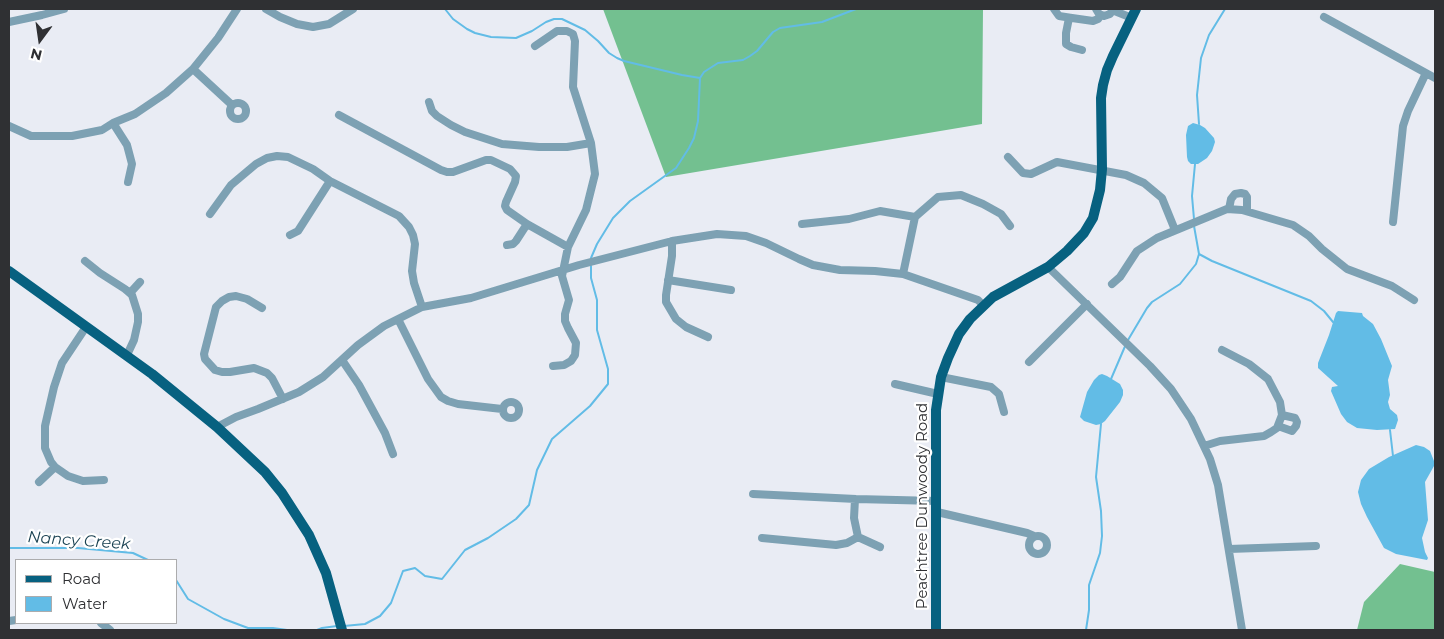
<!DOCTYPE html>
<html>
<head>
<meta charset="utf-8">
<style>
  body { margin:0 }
  #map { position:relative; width:1444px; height:639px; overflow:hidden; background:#e9ecf4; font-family:Montserrat,sans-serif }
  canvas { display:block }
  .frame { position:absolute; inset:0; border:10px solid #2f3033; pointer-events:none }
  .legend { position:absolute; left:15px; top:559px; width:162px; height:65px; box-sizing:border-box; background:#fff; border:1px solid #acacad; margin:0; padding:6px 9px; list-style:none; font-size:15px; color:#2f3033 }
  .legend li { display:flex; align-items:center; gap:10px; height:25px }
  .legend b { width:25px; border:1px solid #acacad }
  .north { position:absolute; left:15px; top:15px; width:50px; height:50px; -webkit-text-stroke:4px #fff; paint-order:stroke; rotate:194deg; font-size:14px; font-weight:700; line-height:20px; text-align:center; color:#2f3033 }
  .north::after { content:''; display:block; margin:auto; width:18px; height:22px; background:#2f3033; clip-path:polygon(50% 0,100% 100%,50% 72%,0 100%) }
</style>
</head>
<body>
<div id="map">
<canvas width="1444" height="639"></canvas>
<div class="frame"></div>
<ul class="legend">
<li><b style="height:6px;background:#076180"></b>Road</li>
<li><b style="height:14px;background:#62bce6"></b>Water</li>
</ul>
<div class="north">N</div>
</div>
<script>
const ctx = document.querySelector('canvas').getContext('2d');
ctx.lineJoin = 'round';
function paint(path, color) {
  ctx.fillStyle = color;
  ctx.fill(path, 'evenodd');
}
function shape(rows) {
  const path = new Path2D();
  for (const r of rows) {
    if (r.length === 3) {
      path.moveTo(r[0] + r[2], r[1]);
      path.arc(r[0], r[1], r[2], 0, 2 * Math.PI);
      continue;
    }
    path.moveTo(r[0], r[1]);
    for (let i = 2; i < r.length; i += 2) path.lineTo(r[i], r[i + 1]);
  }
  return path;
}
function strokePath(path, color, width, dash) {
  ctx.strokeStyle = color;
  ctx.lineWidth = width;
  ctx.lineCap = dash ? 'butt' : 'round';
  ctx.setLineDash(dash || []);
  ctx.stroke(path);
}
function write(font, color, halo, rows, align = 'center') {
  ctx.font = font + ' Montserrat,sans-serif';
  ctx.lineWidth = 4.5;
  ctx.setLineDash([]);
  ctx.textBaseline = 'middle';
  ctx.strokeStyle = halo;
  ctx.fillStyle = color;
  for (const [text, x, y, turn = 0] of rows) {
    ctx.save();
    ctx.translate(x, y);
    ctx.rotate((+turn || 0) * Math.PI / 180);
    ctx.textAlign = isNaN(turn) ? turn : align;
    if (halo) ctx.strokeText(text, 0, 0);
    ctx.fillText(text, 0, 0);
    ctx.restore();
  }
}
paint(shape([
  [603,9,983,9,982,124,666,177],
  [1400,564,1435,572,1435,630,1357,630,1364,602]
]), '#73c090');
paint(shape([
  [1193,123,1200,125,1205,128,1214,138,1215,142,1212,151,1207,158,1198,164,1191,164,1188,161,1187,157,1186,135,1188,126],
  [1338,311,1362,313,1363,316,1373,324,1381,339,1392,366,1388,380,1390,395,1388,402,1390,409,1397,415,1398,420,1395,429,1377,430,1357,428,1347,422,1341,414,1331,391,1332,387,1338,386,1318,368,1318,363,1329,335,1336,313],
  [1102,374,1107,376,1120,384,1123,390,1123,395,1120,402,1105,421,1101,424,1096,425,1084,421,1080,417,1087,392,1094,380,1099,375],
  [1416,445,1424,447,1430,451,1434,461,1434,466,1425,482,1428,520,1422,538,1425,552,1428,558,1427,560,1396,554,1384,548,1367,517,1361,504,1358,492,1361,480,1369,469,1389,457]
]), '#62bce6');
strokePath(shape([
  [445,9,453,19,467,29,475,33,491,37,516,38,532,31,546,22,554,19,562,19,585,30,598,41,609,53,617,58,624,61,682,75,700,78],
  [1199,124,1197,95,1201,58,1209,35,1225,9],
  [1194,219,1192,196,1195,164],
  [1199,254,1212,261,1311,301,1324,311,1333,322],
  [591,258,597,244,613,218,630,201,676,168,689,148,694,138,698,121,700,78,704,72,718,63,743,60,750,56,757,51,773,32,780,28,822,22,856,9],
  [1128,340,1147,308,1152,302,1180,284,1196,264,1199,254,1194,226],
  [1111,379,1126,344],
  [1390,430,1393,456],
  [9,548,78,548,133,553,148,560],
  [176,580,188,599,224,619,248,628,273,628,287,630],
  [344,626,365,624,380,616,391,603,403,571,415,568,425,576,442,579,465,550,488,538,516,519,529,505,537,470,552,439,590,406,608,384,608,369,597,330,597,300,591,278,591,266],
  [317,630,322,628,337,626],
  [1086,630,1089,610,1089,585,1100,553,1102,536,1101,511,1096,477,1101,424]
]), '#62bce6', 2);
strokePath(shape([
  [266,9,280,17,297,24,313,27,329,24,353,9],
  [1054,9,1059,16,1072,18,1093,21,1098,19,1101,15],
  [1096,9,1099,14,1104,16,1110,14,1113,9],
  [1112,10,1132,18],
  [1324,17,1435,78],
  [1069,18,1066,33,1066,44,1071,47,1082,50],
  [9,22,42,15,64,9],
  [535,46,557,31,567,31,573,34,575,41,573,87,591,143,595,174,586,210,568,247,562,276,569,300,565,314,565,321,568,328,576,343,575,355,571,361,564,365,553,366],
  [193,69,232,105],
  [429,102,432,111,437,116,451,125,465,132,502,144,539,147,567,147,591,143],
  [238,111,8],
  [339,115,441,170,447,172,453,172,486,160,491,160,510,169,516,176,515,182,506,202,505,206,507,210,527,224,568,247],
  [113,123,127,145,132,164,128,182],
  [9,126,31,136,72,136,102,130,113,123,135,114,166,93,193,69,218,38,237,9],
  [1008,157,1023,173,1031,174,1057,162,1126,175,1144,183,1162,198,1175,230],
  [1229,209,1231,199,1235,194,1241,193,1245,194,1247,197,1247,211],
  [210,214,231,185,256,164,267,158,277,156,288,157,313,169,330,181,399,216,409,227,413,235,415,244,412,271,414,283,422,307],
  [1393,222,1403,126,1408,111,1426,73],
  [802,224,849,219,880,211,915,217],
  [290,235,298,231,330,181],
  [672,241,672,256,666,295,666,302,676,319,686,327,708,337],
  [507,245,513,244,516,241,527,224],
  [85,261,100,273,125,289,132,295,138,314,138,322,134,340,127,355],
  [1048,267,1150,366,1171,389,1191,419,1210,459,1218,485,1242,630],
  [903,274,915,217,938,197,961,195,983,204,1001,214,1010,226],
  [668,280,731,290],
  [1112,284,1120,277,1137,251,1157,238,1227,209,1242,210,1293,225,1309,236,1322,249,1347,269,1392,286,1414,300],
  [130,293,140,282],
  [262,308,247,299,236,296,229,297,222,301,216,307,204,354,205,359,215,370,222,372,230,372,254,368,267,373,272,378,283,399],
  [398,319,428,379,441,397,448,401,458,404,502,409],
  [86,327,62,363,54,387,45,426,45,448,51,462,55,467,68,476,83,481,104,480],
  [342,360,359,385,385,433,393,454],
  [1029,362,1087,304],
  [941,377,991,387,999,394,1004,412],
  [895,384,938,394],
  [511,410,8],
  [1278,426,1292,431,1296,426,1297,422,1295,418,1282,415],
  [217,427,236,417,258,409,299,392,323,377,358,345,384,326,422,307,471,298,579,265,672,241,717,234,746,236,766,243,799,259,813,265,840,270,875,271,903,274,978,300,983,305],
  [1204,446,1220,441,1264,436,1271,432,1277,428,1282,415,1280,402,1268,379,1249,364,1222,350],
  [39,482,55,467],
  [753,494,856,499,937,501],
  [855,499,854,518,858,537],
  [937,512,1027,533,1034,536],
  [1038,545,9],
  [858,537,880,547],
  [762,538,836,545,847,543,858,537],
  [1229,549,1316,546],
  [9,621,16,620],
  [101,623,110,630]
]), '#7da1b3', 8);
strokePath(shape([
  [9,271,152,374,217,427,265,472,282,493,309,535,326,573,342,630],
  [936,630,936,410,941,377,948,358,959,334,970,319,993,297,1048,267,1067,251,1084,233,1093,218,1100,190,1102,169,1101,98,1103,85,1107,70,1113,56,1136,9]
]), '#076180', 10);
write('15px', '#2f3033', '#fff', [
  ["Peachtree Dunwoody Road",923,506,-90]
]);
write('italic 16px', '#173f50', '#fff', [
  ["Nancy Creek",79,541,4]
]);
</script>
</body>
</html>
